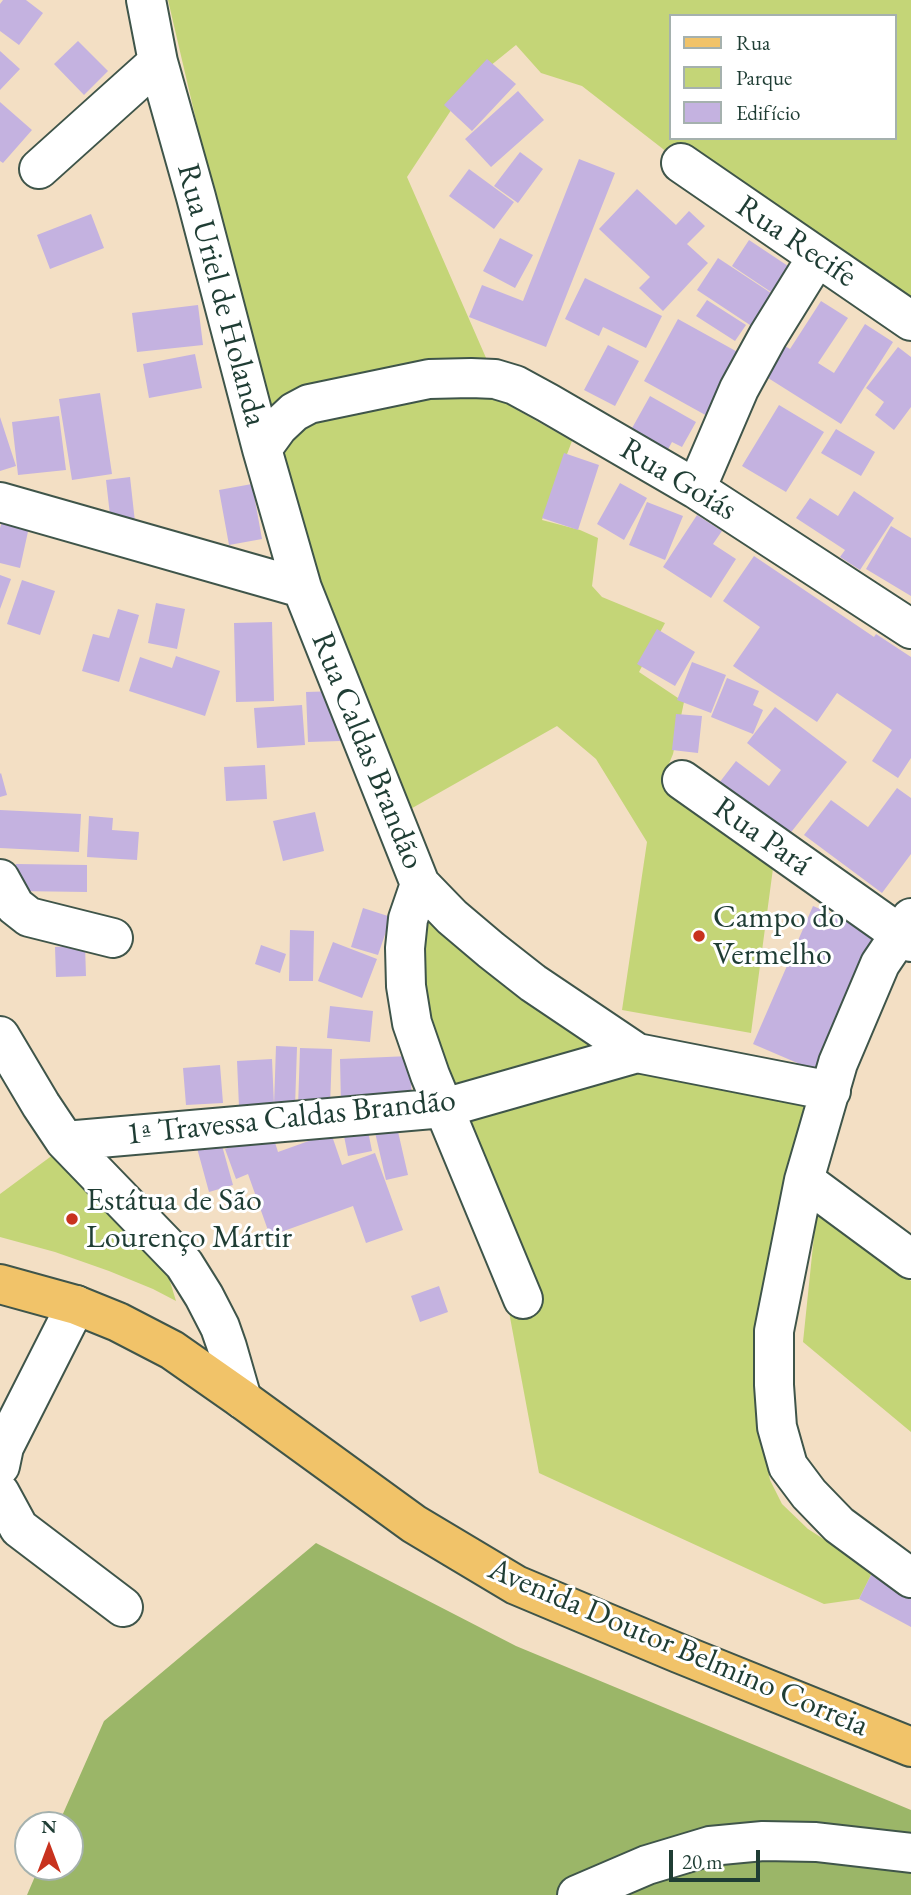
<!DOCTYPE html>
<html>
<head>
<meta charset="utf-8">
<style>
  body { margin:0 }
  #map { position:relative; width:911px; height:1895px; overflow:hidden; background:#f3dfc4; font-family:"EB Garamond",serif }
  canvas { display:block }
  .legend { position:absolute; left:669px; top:14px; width:228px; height:126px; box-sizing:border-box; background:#fff; border:2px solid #a5b1ae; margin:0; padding:9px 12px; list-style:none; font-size:21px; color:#1f3d34 }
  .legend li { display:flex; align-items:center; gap:14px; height:35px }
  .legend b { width:35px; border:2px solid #a5b1ae }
  .north { position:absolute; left:14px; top:1811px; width:70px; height:70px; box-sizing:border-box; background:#fff; border:2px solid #a5b1ae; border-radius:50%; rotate:0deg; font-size:19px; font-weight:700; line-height:28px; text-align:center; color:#1f3d34 }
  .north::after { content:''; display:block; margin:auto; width:24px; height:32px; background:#c8321e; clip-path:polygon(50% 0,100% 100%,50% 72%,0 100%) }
  .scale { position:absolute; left:669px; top:1850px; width:91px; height:32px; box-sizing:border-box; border:4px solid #1f3d34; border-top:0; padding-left:9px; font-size:21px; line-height:24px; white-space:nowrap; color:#1f3d34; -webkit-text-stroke:5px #fff; paint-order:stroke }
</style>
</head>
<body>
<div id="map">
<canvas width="911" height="1895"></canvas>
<ul class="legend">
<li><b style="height:9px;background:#f1c369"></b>Rua</li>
<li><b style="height:19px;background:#c4d577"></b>Parque</li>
<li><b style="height:19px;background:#c4b2e0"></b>Edifício</li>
</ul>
<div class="north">N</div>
<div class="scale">20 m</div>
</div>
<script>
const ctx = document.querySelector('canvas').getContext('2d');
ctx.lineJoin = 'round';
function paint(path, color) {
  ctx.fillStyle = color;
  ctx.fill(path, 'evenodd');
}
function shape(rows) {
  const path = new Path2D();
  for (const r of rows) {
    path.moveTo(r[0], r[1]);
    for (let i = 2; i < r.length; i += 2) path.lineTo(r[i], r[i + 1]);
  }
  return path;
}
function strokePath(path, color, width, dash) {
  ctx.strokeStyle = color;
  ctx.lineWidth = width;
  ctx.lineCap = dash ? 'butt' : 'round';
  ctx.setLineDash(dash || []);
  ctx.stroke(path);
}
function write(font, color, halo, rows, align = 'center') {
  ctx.font = font + ' "EB Garamond",serif';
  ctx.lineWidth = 6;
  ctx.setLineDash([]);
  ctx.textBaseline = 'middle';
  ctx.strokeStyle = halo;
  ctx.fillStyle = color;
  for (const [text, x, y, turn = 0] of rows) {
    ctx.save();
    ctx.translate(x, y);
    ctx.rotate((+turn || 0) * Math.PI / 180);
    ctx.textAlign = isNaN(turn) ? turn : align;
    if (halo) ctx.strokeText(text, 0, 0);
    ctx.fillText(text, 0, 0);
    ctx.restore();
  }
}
paint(shape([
  [168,0,911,0,911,313,681,163,582,86,541,73,516,45,469,83,407,177,490,367,266,420],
  [671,16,895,16,895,138,671,138],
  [466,392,505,403,572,441,542,520,580,530,598,538,592,586,602,597,665,623,639,672,684,702,673,754,666,771,774,861,751,1033,622,1010,647,842,596,759,557,726,407,811,312,567,277,449,307,427,356,402],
  [426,915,615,1051,453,1098,432,1040,425,980],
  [624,1064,806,1103,763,1444,770,1480,782,1504,808,1529,873,1571,859,1599,824,1604,539,1473,501,1269,468,1128,470,1118],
  [65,1146,165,1265,176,1301,153,1289,109,1271,55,1252,0,1237,0,1194],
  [817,1207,911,1281,911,1432,803,1342]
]), '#c4d577');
paint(shape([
  [316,1543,516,1646,911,1810,911,1895,27,1895,39,1867,70,1867,70,1825,58,1825,104,1721]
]), '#9bb668');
paint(shape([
  [3,0,26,0,43,13,19,45,0,31,0,4],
  [78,41,108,71,84,95,54,64],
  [0,51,20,69,0,90],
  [487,59,516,84,472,131,444,105],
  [518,91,544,120,491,167,465,139],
  [0,102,32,130,3,163,0,161],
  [520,152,543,169,518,203,494,186],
  [579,159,615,173,546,347,469,317,482,285,523,301],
  [469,169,514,202,494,229,449,196],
  [637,189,676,225,689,211,705,226,687,244,708,263,663,311,639,288,650,277,599,229],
  [91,214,104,248,50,269,37,235],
  [500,238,533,255,515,288,483,271],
  [749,240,791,268,774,294,732,266],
  [718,258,774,295,753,327,697,290],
  [585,278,662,316,646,348,603,327,599,336,565,319],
  [707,300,746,325,735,341,696,316],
  [821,301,848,318,818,363,834,373,865,324,893,342,841,424,757,371,776,341,790,349],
  [198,305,203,345,137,352,132,313],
  [678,319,743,355,709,417,644,381],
  [608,345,639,361,615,406,584,390],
  [898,347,911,357,911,407,894,430,875,415,884,402,866,388],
  [195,354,202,388,149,398,143,364],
  [100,393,112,474,72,480,59,399],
  [650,396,696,422,682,447,672,442,659,466,622,446],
  [779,405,824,432,786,492,742,466],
  [59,416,66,470,18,475,12,422],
  [0,417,16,466,0,471],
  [836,429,875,452,861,476,821,453],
  [564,453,599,465,578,530,542,518],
  [130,477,135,522,111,524,106,480],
  [620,483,647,498,624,540,597,524],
  [252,484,262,539,229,545,219,490],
  [854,491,894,518,860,570,840,557,845,550,796,518,810,498,838,516],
  [647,502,683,516,665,560,629,545],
  [697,515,722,531,713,544,736,559,711,598,663,567],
  [2,521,29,527,20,568,0,563,0,528],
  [891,526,911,538,911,596,866,569],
  [754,556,874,637,876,634,911,657,911,758,898,778,872,761,892,730,837,693,817,722,733,666,760,627,723,601],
  [0,575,11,579,0,609],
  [22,580,55,591,40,635,7,624],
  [156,603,185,609,177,649,148,643],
  [118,609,139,615,119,682,82,671,93,634,109,638],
  [272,622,274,701,236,702,234,623],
  [657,629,695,652,675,686,637,664],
  [176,656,220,671,205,716,129,691,140,657,172,668],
  [692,662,726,675,711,713,677,700],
  [727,678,759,691,753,705,763,710,753,734,711,717],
  [338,691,340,741,308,742,306,692],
  [302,705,305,745,257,748,254,708],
  [775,707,847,762,788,836,719,783,736,761,769,786,781,770,747,743],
  [676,714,702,716,698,753,672,750],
  [265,765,267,799,226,801,224,767],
  [1,773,7,795,0,797,0,774],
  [897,788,911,798,911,854,882,893,804,835,831,800,868,827],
  [0,810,81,814,79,852,0,848],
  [315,812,324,851,283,861,273,821],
  [89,816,113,818,112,830,139,832,137,860,87,857],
  [16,864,87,865,87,892,16,891],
  [813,906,877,933,816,1071,753,1044],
  [363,908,391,917,378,955,351,947],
  [290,930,314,931,313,981,289,981],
  [333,942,377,959,362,998,318,981],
  [85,945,86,976,56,977,55,947],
  [261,945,286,954,280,973,255,964],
  [330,1006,373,1011,370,1042,327,1038],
  [276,1046,297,1047,295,1107,274,1106],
  [300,1048,332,1049,330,1108,298,1107],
  [410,1056,412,1103,341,1105,340,1059],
  [272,1059,274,1105,239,1107,237,1061],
  [220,1065,223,1103,186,1105,183,1068],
  [396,1123,408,1175,386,1180,374,1128],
  [368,1131,372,1151,348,1156,344,1136],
  [272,1133,278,1152,331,1133,342,1165,375,1153,403,1230,366,1243,353,1206,270,1236,248,1174,236,1179,225,1149],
  [221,1142,233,1185,209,1192,197,1148],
  [439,1286,448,1312,420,1322,411,1296],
  [873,1571,911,1594,911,1627,859,1599]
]), '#c4b2e0');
const minor = shape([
  [146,0,158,62,196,197,262,449,302,588],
  [681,163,911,321],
  [39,169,158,62],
  [262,449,278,427,294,412,309,404,429,379,471,378,495,379,515,385,548,403,696,489,911,629],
  [696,489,739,389,768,336,817,257],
  [0,502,302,588,420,884,452,917,491,950,533,983,637,1053,831,1091],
  [682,780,911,942],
  [0,879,15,906,29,917,113,938],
  [420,884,408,919,405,948,406,986,412,1023,430,1075,523,1299],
  [911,918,880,964,838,1063,804,1180,774,1331,774,1385,777,1427,788,1466,809,1494,839,1525,911,1578],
  [0,1036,41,1105,65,1141,184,1264,204,1296,220,1327,227,1347,242,1399],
  [65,1141,444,1108,637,1053],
  [804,1180,911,1259],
  [0,1466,4,1447,76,1305],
  [0,1493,19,1528,123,1607],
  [577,1895,647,1865,710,1846,763,1841,816,1842,911,1853]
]);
const major = shape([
  [0,1284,76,1305,118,1322,172,1350,242,1399,414,1524,516,1585,678,1653,911,1747]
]);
strokePath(minor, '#3f554a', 42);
strokePath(major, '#3f554a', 42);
strokePath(minor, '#fff', 38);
strokePath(major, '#f1c369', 38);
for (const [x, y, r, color] of [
  [699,936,7,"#c8321e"],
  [72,1219,7,"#c8321e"]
]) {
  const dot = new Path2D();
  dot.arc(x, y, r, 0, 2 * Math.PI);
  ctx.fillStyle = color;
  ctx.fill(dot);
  strokePath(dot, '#fff', 2.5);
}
write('32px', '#1f3d34', '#fff', [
  ["Rua Recife",796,242,34],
  ["Rua Uriel de Holanda",221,295,75],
  ["Rua Goiás",678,480,31],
  ["Rua Caldas Brandão",367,751,68],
  ["Rua Pará",762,837,35],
  ["1ª Travessa Caldas Brandão",291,1118,-6],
  ["Avenida Doutor Belmino Correia",678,1648,23]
]);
write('32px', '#1f3d34', '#fff', [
  ["Campo do",713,918],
  ["Vermelho",713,955],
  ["Estátua de São",86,1201],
  ["Lourenço Mártir",86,1238]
], 'left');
</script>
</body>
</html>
